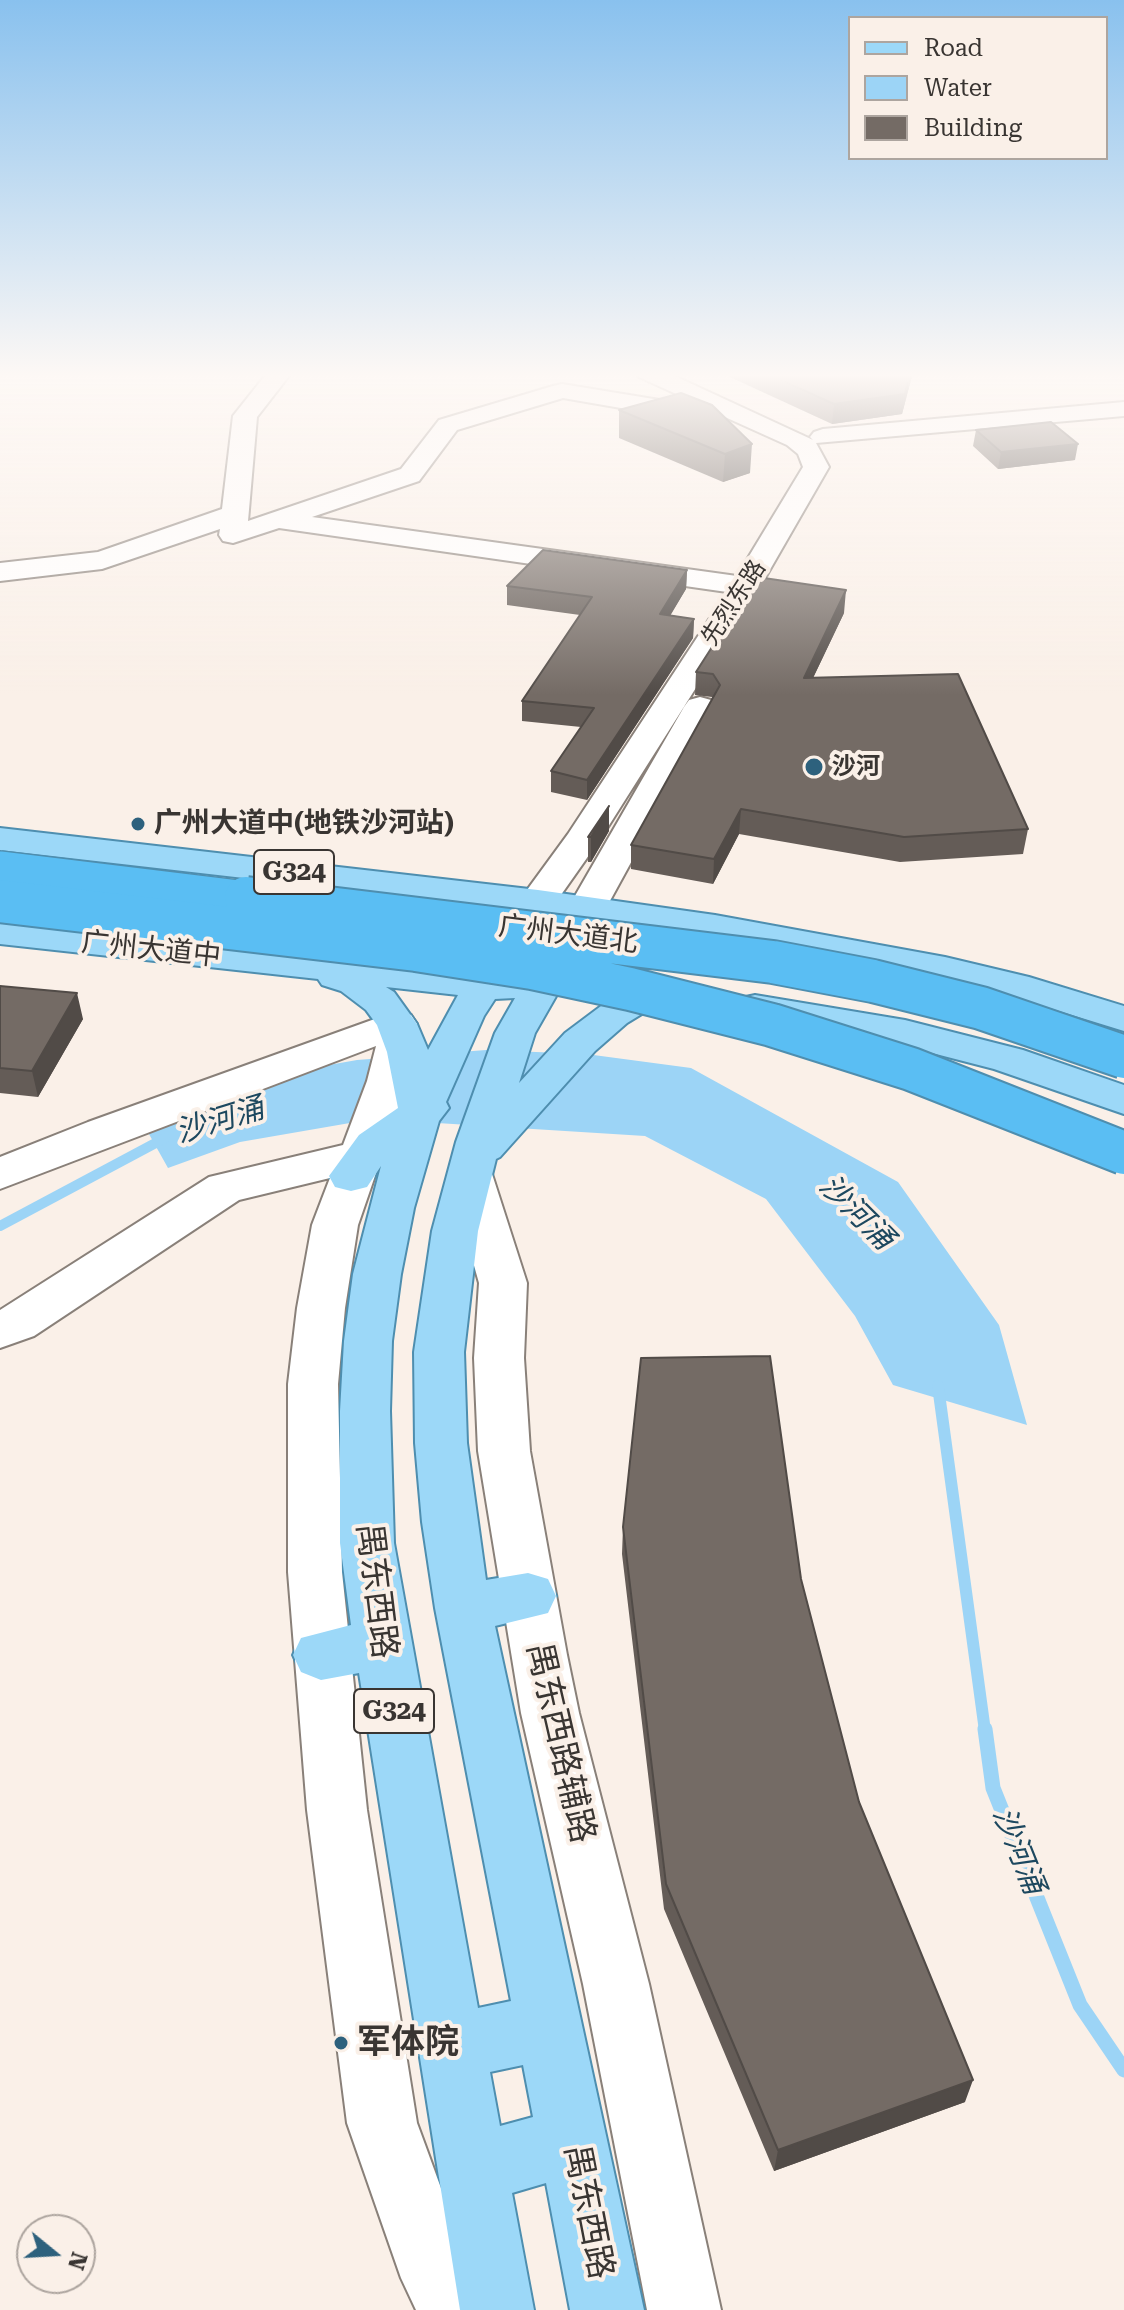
<!DOCTYPE html>
<html>
<head>
<meta charset="utf-8">
<style>
  body { margin:0 }
  #map { position:relative; width:1124px; height:2310px; overflow:hidden; background:#faf0e8; font-family:"Roboto Serif",serif }
  canvas { display:block }
  .legend { position:absolute; left:848px; top:16px; width:260px; height:144px; box-sizing:border-box; background:#faf0e8; border:2px solid #ada59f; margin:0; padding:10px 14px; list-style:none; font-size:24px; color:#393532 }
  .legend li { display:flex; align-items:center; gap:16px; height:40px }
  .legend b { width:40px; border:2px solid #ada59f }
  .north { position:absolute; left:16px; top:2214px; width:80px; height:80px; box-sizing:border-box; background:#faf0e8; border:2px solid #ada59f; border-radius:50%; rotate:108deg; font-size:22px; font-weight:700; line-height:32px; text-align:center; color:#393532 }
  .north::after { content:''; display:block; margin:auto; width:28px; height:36px; background:#2d617d; clip-path:polygon(50% 0,100% 100%,50% 72%,0 100%) }
</style>
</head>
<body>
<div id="map">
<canvas width="1124" height="2310"></canvas>
<ul class="legend">
<li><b style="height:10px;background:#9cd8f8"></b>Road</li>
<li><b style="height:22px;background:#9cd4f6"></b>Water</li>
<li><b style="height:22px;background:#746b65"></b>Building</li>
</ul>
<div class="north">N</div>
</div>
<script>
const ctx = document.querySelector('canvas').getContext('2d');
ctx.lineJoin = 'round';
function paint(path, color) {
  ctx.fillStyle = color;
  ctx.fill(path, 'evenodd');
}
function shape(rows) {
  const path = new Path2D();
  for (const r of rows) {
    path.moveTo(r[0], r[1]);
    for (let i = 2; i < r.length; i += 2) path.lineTo(r[i], r[i + 1]);
  }
  return path;
}
function strokePath(path, color, width, dash) {
  ctx.strokeStyle = color;
  ctx.lineWidth = width;
  ctx.lineCap = dash ? 'butt' : 'round';
  ctx.setLineDash(dash || []);
  ctx.stroke(path);
}
function write(font, color, halo, rows, align = 'center') {
  ctx.font = font + ' "Roboto Serif","Noto Sans SC",serif';
  ctx.lineWidth = 8;
  ctx.setLineDash([]);
  ctx.textBaseline = 'middle';
  ctx.strokeStyle = halo;
  ctx.fillStyle = color;
  for (const [text, x, y, turn = 0] of rows) {
    ctx.save();
    ctx.translate(x, y);
    ctx.rotate((+turn || 0) * Math.PI / 180);
    ctx.textAlign = isNaN(turn) ? turn : align;
    if (halo) ctx.strokeText(text, 0, 0);
    ctx.fillText(text, 0, 0);
    ctx.restore();
  }
}
paint(shape([
  [486,1050,586,1054,691,1068,898,1182,999,1325,1027,1425,893,1385,855,1316,766,1199,645,1136,373,1119,240,1142,168,1168,145,1127,295,1071,357,1060]
]), '#9cd4f6');
strokePath(shape([
  [0,1226,165,1138]
]), '#9cd4f6', 10);
strokePath(shape([
  [938,1386,985,1731]
]), '#9cd4f6', 12);
strokePath(shape([
  [985,1729,993,1788,1080,2005,1124,2070]
]), '#9cd4f6', 15);
const minor = shape([
  [268,372,292,372,257,417,248,521,401,469,439,420,553,386,562,384,672,402,685,398,639,377,635,372,666,372,813,440,810,437,814,432,823,429,1124,402,1124,416,816,443,829,467,764,580,778,583,783,589,778,595,768,598,754,596,601,838,551,909,538,912,525,909,519,901,568,834,727,592,279,528,233,543,223,541,219,535,220,529,102,569,0,581,0,563,98,552,222,509,233,416,268,372],
  [563,398,673,417,705,408,787,445,798,454,803,467,737,576,312,517,419,481,457,430,563,398],
  [700,697,711,700,716,707,606,908,600,916,587,919,574,916,568,908,684,707,689,700,700,697],
  [397,1011,411,1015,417,1024,417,1054,358,1225,345,1308,338,1384,342,1572,367,1810,417,2123,466,2256,484,2284,495,2310,416,2310,401,2278,347,2123,307,1810,288,1572,288,1384,297,1308,312,1225,330,1178,239,1200,34,1336,0,1348,0,1310,209,1177,343,1145,367,1081,376,1046,0,1189,0,1157,88,1122,397,1011],
  [470,1159,486,1163,492,1174,527,1283,524,1358,530,1451,567,1655,579,1713,649,1984,721,2310,647,2310,583,1984,521,1713,478,1451,474,1358,479,1283,448,1174,454,1163,470,1159]
]);
const major = shape([
  [0,828,538,890,715,915,945,957,1029,977,1124,1006,1124,1031,1004,994,945,981,715,937,599,921,535,1033,519,1083,565,1033,617,994,649,986,663,989,669,998,663,1007,645,1012,627,1023,595,1051,500,1157,496,1159,478,1231,464,1352,467,1443,486,1580,528,1573,548,1579,556,1596,548,1613,495,1626,644,2310,570,2310,546,2183,512,2193,534,2310,460,2310,359,1673,321,1680,301,1672,293,1655,301,1638,351,1625,340,1543,340,1411,344,1341,353,1274,381,1166,367,1187,351,1191,335,1187,329,1176,359,1135,398,1108,387,1052,377,1025,366,1010,341,991,322,985,318,979,0,944,0,922,472,972,514,909,0,850,0,828],
  [549,914,564,916,524,983,521,980,509,977,549,914],
  [386,987,458,995,428,1050,417,1024,394,992,386,987],
  [515,998,495,1033,456,1142,432,1231,414,1352,415,1443,422,1522,435,1608,511,2001,478,2008,394,1543,390,1411,392,1341,401,1274,414,1208,439,1121,449,1108,446,1102,484,1016,495,999,515,998],
  [523,2065,533,2117,500,2126,490,2072,523,2065],
  [755,995,905,1020,1023,1050,1124,1085,1124,1114,994,1069,905,1046,741,1016,735,1007,741,998,755,995]
]);
strokePath(minor, '#898079', 4);
strokePath(major, '#4e8eaf', 4);
paint(minor, '#fff');
paint(major, '#9cd8f8');
const highwayBridgeFar1 = shape([
  [0,868,262,900]
]);
const highwayBridge = shape([
  [246,898,773,962,873,981,981,1008,1124,1057],
  [0,901,416,950,532,968,630,989,772,1025,911,1069,1124,1153]
]);
strokePath(highwayBridgeFar1, '#4e8eaf', 36, []);
strokePath(highwayBridge, '#4e8eaf', 46, []);
strokePath(highwayBridgeFar1, '#5abef3', 33);
strokePath(highwayBridge, '#5abef3', 42);
paint(shape([
  [719,372,913,372,902,414,832,424],
  [712,405,750,473,723,482,619,438,619,410],
  [976,430,1075,460,998,469,973,446],
  [687,570,686,589,670,615,694,619,693,638,587,800,551,792,551,771,581,727,522,721,522,701,580,615,507,605,507,586],
  [844,613,813,678,1028,829,1023,854,900,862,739,834,713,884,631,869,631,845,713,699,712,697,695,695,696,672],
  [609,831,591,862,588,862,588,837],
  [0,986,83,1019,38,1097,0,1093],
  [623,1527,801,1579,859,1802,965,2102,774,2171,664,1909,622,1554]
]), '#645c57');
paint(shape([
  [910,372,913,372,902,414,832,424,834,404],
  [752,444,750,473,723,482,725,454],
  [1078,444,1075,460,998,469,1001,452],
  [687,570,686,589,660,633,660,614],
  [846,590,844,613,802,701,804,678],
  [694,619,693,638,587,800,587,780],
  [609,806,609,831,591,862,591,837],
  [741,809,739,834,713,884,714,859],
  [77,993,83,1019,38,1097,32,1071],
  [973,2080,965,2102,774,2171,778,2150]
]), '#514b47');
const building = shape([
  [763,372,910,372,905,394,834,404,763,372],
  [681,393,712,405,752,444,725,454,619,410,681,393],
  [1051,422,1078,444,1001,452,976,430,1051,422],
  [543,550,687,570,660,614,694,619,587,780,551,771,594,708,522,701,592,597,507,586,543,550],
  [757,577,846,590,804,678,958,674,1028,829,904,837,741,809,714,859,631,845,720,685,713,674,696,672,757,577],
  [609,806,591,837,588,837,609,806],
  [0,986,77,993,32,1071,0,1068,0,986],
  [770,1356,801,1579,859,1802,973,2080,778,2150,666,1884,623,1527,641,1358,770,1356]
]);
paint(building, '#746b65');
strokePath(building, '#514b47', 2);
const sky = ctx.createLinearGradient(0, 0, 0, 695);
sky.addColorStop(0, '#89c1ee');
sky.addColorStop(0.54, '#fdf8f5');
sky.addColorStop(1, '#fdf8f500');
ctx.fillStyle = sky;
ctx.fillRect(0, 0, 1124, 695);
for (const [x, y, r, color] of [
  [814,767,10,"#2d617d"],
  [138,824,8,"#2d617d"],
  [341,2043,8,"#2d617d"]
]) {
  const dot = new Path2D();
  dot.arc(x, y, r, 0, 2 * Math.PI);
  ctx.fillStyle = color;
  ctx.fill(dot);
  strokePath(dot, '#faf0e8', 3);
}
write('24px', '#393532', '#faf0e8', [
  ["先烈东路",734,603,-57]
]);
write('bold 24px', '#393532', '#faf0e8', [
  ["沙河",832,767]
], 'left');
for (const [x, y, w] of [
  [294,872,80],
  [394,1711,80]
]) {
  const box = new Path2D();
  box.roundRect(x - w / 2, y - 22, w, 44, 6);
  ctx.fillStyle = '#faf0e8';
  ctx.fill(box);
  strokePath(box, '#393532', 2);
}
write('bold 26px', '#393532', null, [
  ["G324",294,872],
  ["G324",394,1711]
]);
write('bold 28px', '#393532', '#faf0e8', [
  ["广州大道中(地铁沙河站)",154,824]
], 'left');
write('28px', '#393532', '#faf0e8', [
  ["广州大道北",568,935,7],
  ["广州大道中",151,950,6]
]);
write('italic 30px', '#1d485f', '#faf0e8', [
  ["沙河涌",220,1121,-17],
  ["沙河涌",856,1213,45],
  ["沙河涌",1018,1851,68]
]);
write('34px', '#393532', '#faf0e8', [
  ["禺东西路",376,1591,83],
  ["禺东西路辅路",560,1743,77],
  ["禺东西路",588,2212,79]
]);
write('bold 34px', '#393532', '#faf0e8', [
  ["军体院",357,2043]
], 'left');
</script>
</body>
</html>
